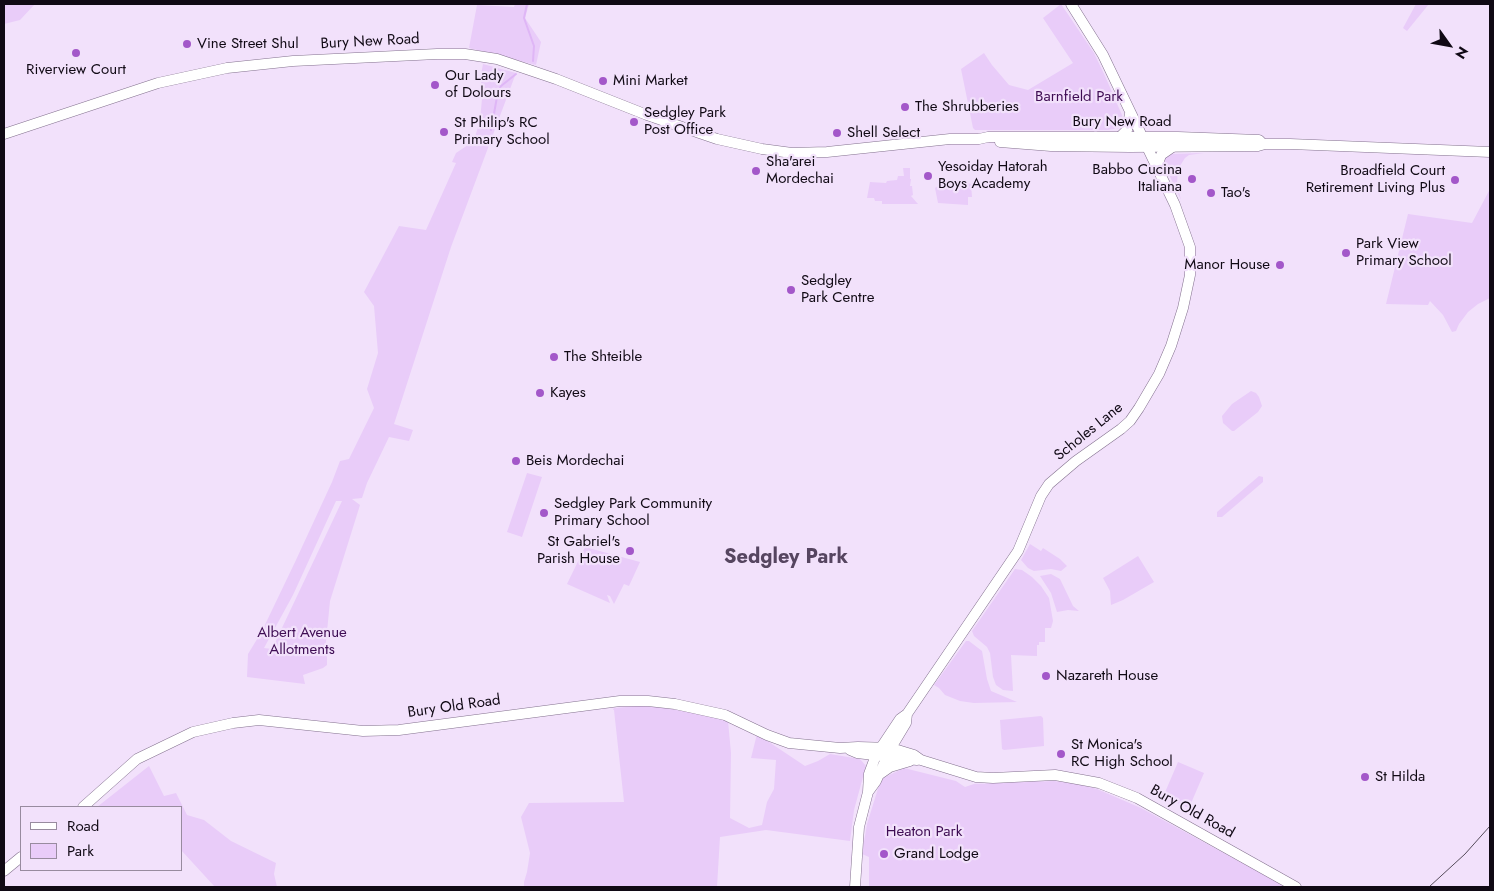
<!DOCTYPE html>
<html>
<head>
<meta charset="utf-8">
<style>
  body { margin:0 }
  #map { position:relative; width:1494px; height:891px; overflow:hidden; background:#f2e1fb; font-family:Jost,sans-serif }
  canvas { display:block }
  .frame { position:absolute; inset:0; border:5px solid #100914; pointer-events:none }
  .legend { position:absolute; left:20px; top:806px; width:162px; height:65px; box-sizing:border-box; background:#f2e1fb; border:1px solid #988b9f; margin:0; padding:6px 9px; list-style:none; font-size:15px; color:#100914 }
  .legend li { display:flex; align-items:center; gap:10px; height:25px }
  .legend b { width:25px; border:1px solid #988b9f }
  .north { position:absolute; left:1424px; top:20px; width:50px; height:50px; -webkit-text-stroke:4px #f2e1fb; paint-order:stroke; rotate:122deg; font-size:14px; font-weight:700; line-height:20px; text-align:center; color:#100914 }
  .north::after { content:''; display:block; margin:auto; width:18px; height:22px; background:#100914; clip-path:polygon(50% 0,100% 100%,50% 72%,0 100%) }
</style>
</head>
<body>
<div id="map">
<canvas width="1494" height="891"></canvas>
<div class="frame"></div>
<ul class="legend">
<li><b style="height:6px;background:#fff"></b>Road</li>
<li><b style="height:14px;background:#e9ccf9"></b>Park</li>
</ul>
<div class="north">N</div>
</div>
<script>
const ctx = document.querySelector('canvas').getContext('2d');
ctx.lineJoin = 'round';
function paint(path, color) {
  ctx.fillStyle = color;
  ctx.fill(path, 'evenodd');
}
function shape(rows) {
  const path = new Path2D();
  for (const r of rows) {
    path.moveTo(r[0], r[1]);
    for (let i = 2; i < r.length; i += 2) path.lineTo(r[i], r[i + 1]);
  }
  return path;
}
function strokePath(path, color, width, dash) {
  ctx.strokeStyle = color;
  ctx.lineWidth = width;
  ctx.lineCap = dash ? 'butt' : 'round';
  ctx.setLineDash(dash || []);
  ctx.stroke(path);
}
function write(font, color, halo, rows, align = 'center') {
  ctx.font = font + ' Jost,sans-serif';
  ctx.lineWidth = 4.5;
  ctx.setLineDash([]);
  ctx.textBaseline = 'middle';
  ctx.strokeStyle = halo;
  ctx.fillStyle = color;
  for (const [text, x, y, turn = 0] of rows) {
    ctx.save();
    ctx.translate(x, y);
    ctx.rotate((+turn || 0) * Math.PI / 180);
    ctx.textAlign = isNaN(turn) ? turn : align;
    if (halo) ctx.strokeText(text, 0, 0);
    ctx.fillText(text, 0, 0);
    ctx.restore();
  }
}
paint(shape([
  [4,4,35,4,20,20,4,24],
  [515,4,529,4,525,18,541,42,536,65,469,48,477,5,514,7],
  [1061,4,1094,53,1105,76,1122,115,1123,123,1121,128,1107,130,975,130,973,128,961,69,984,53,992,65,1009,85,1028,90,1073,63,1043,18],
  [1416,4,1429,4,1407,31,1403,28],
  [483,64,516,73,451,247,394,424,413,430,409,441,389,437,367,483,362,498,352,499,360,505,330,601,325,652,327,652,327,665,323,668,303,675,305,684,247,677,248,654,262,631,296,560,332,482,340,461,349,459,374,408,367,389,378,353,374,306,364,292,399,226,426,230,456,163,452,162,456,153,468,145,472,146,480,121,483,87,480,80],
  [336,501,342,501,272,649,264,648,293,595],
  [1204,153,1189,155,1185,158,1178,169,1177,184,1181,200,1163,162,1165,157,1170,154],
  [903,168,910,168,910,179,911,179,910,186,912,186,913,195,911,196,918,204,882,204,882,201,875,201,874,198,867,198,870,182,886,183,887,181,897,180,898,176,904,176],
  [967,183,971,184,972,197,968,197,968,205,938,203,935,188,941,184],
  [1490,189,1490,298,1478,304,1468,312,1459,324,1456,331,1452,332,1443,315,1430,301,1428,305,1386,304,1408,214,1472,223],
  [1251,391,1256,393,1259,397,1262,406,1258,412,1234,431,1232,431,1223,423,1222,416,1232,404],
  [527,473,542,477,522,537,507,532],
  [1259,476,1263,477,1263,482,1222,517,1217,517,1217,512],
  [1030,544,1041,551,1043,548,1060,559,1067,566,1061,571,1051,569,1034,571,1028,568,1021,560],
  [585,547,640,562,629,586,624,584,614,604,610,596,607,595,610,603,567,584],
  [1138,556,1154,582,1123,600,1111,605,1110,591,1103,578],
  [1015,569,1022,570,1032,577,1041,586,1049,598,1053,621,1051,628,1045,628,1045,642,1039,642,1039,645,1037,645,1037,656,1011,655,1013,691,1003,690,996,685,993,677,990,653,987,647,974,636,972,631],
  [1051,574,1060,579,1073,606,1079,611,1068,610,1057,612,1051,593,1040,576],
  [966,641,969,641,982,651,987,679,991,691,1017,702,974,703,960,701,945,695,939,688,934,685],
  [638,706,658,707,701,714,728,721,731,753,730,818,749,828,762,825,767,802,774,789,776,760,751,758,757,734,805,766,818,761,830,754,860,759,866,766,854,810,850,841,766,830,720,837,717,887,524,887,524,882,527,872,530,853,521,817,529,803,624,802,614,710,613,710,614,708],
  [1041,716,1043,718,1044,746,1004,750,1002,749,1000,720],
  [1178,762,1204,773,1189,808,1163,797],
  [149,766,164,796,176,793,187,815,204,820,231,841,276,863,274,874,277,887,215,887,181,850,181,807,97,807],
  [904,768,956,781,965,787,974,784,1054,781,1077,784,1097,789,1141,808,1286,887,869,887,869,857,862,854,867,824,881,779]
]), '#e9ccf9');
strokePath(shape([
  [527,4,524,18,534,46,533,61],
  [491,130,497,97,501,86,516,74]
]), '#dfb6f6', 2);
const primary = shape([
  [1119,138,1127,130,1130,114],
  [1157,167,1161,155,1174,146],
  [850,750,857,753,917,760],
  [880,774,890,767,910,761],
  [868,792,876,781,891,748,906,723,907,714],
  [83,807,137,759,193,732,233,723,259,720,363,731,399,730,620,701,648,701,675,704,725,715,767,735,789,743,840,748,858,747,891,748,914,755,921,760,976,777,993,778,1055,775,1099,783,1137,798,1296,887],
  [4,871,21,857],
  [855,887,859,827,868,792,869,774,876,755,900,719,907,714,1018,551,1041,496,1049,484,1076,461,1121,429,1130,421,1139,408,1159,374,1171,346,1183,308,1190,275,1190,247,1175,205,1103,55,1071,4]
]);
const trunk = shape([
  [4,134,158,83,227,68,293,61,437,54,465,54,497,59,556,79,647,115,717,139,762,149,792,153,827,152,950,139,979,139,988,137,1178,137,1259,140,1263,144],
  [1000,142,1051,146,1130,147,1258,146,1265,144,1290,144,1490,152]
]);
strokePath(primary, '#83718e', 11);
strokePath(trunk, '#83718e', 11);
strokePath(primary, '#fff', 10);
strokePath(trunk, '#fff', 10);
strokePath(shape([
  [1429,887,1465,854,1490,826]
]), '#554b5a', 1);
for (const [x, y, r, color] of [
  [187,44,5,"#a357c9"],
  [76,53,5,"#a357c9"],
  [603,81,5,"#a357c9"],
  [435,85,5,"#a357c9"],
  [905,107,5,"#a357c9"],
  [634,122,5,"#a357c9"],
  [444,132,5,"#a357c9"],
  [837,133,5,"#a357c9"],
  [756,171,5,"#a357c9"],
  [928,176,5,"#a357c9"],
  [1192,179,5,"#a357c9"],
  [1455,180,5,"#a357c9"],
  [1211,193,5,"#a357c9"],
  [1346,253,5,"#a357c9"],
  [1280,265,5,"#a357c9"],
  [791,290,5,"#a357c9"],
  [554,357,5,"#a357c9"],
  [540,393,5,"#a357c9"],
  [516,461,5,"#a357c9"],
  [544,513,5,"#a357c9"],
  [630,551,5,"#a357c9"],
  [1046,676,5,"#a357c9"],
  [1061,754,5,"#a357c9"],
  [1365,777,5,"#a357c9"],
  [884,854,5,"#a357c9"]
]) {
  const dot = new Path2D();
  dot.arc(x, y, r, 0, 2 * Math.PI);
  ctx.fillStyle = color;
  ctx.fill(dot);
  strokePath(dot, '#f2e1fb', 2);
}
write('15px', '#100914', '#f2e1fb', [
  ["Bury New Road",370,42,-3],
  ["Bury New Road",1122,122],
  ["Scholes Lane",1089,432,-39],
  ["Bury Old Road",454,707,-8],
  ["Bury Old Road",1192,812,29]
]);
write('15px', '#100914', '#f2e1fb', [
  ["Vine Street Shul",197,44],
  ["Riverview Court",76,70,"center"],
  ["Our Lady",445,76],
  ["of Dolours",445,93],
  ["Mini Market",613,81],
  ["The Shrubberies",915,107],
  ["Sedgley Park",644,113],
  ["Post Office",644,130],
  ["St Philip's RC",454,123],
  ["Primary School",454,140],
  ["Shell Select",847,133],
  ["Sha'arei",766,162],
  ["Mordechai",766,179],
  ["Yesoiday Hatorah",938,167],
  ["Boys Academy",938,184],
  ["Babbo Cucina",1182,170,"right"],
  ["Italiana",1182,187,"right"],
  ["Broadfield Court",1445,171,"right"],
  ["Retirement Living Plus",1445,188,"right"],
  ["Tao's",1221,193],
  ["Park View",1356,244],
  ["Primary School",1356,261],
  ["Manor House",1270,265,"right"],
  ["Sedgley",801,281],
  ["Park Centre",801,298],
  ["The Shteible",564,357],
  ["Kayes",550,393],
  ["Beis Mordechai",526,461],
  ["Sedgley Park Community",554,504],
  ["Primary School",554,521],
  ["St Gabriel's",620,542,"right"],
  ["Parish House",620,559,"right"],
  ["Nazareth House",1056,676],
  ["St Monica's",1071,745],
  ["RC High School",1071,762],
  ["St Hilda",1375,777],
  ["Grand Lodge",894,854]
], 'left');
write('15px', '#3e0c53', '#f2e1fb', [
  ["Barnfield Park",1079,97],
  ["Albert Avenue",302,633],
  ["Allotments",302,650],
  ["Heaton Park",924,832]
]);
write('bold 20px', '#564560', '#f2e1fb', [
  ["Sedgley Park",786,558]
]);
</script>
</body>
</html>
